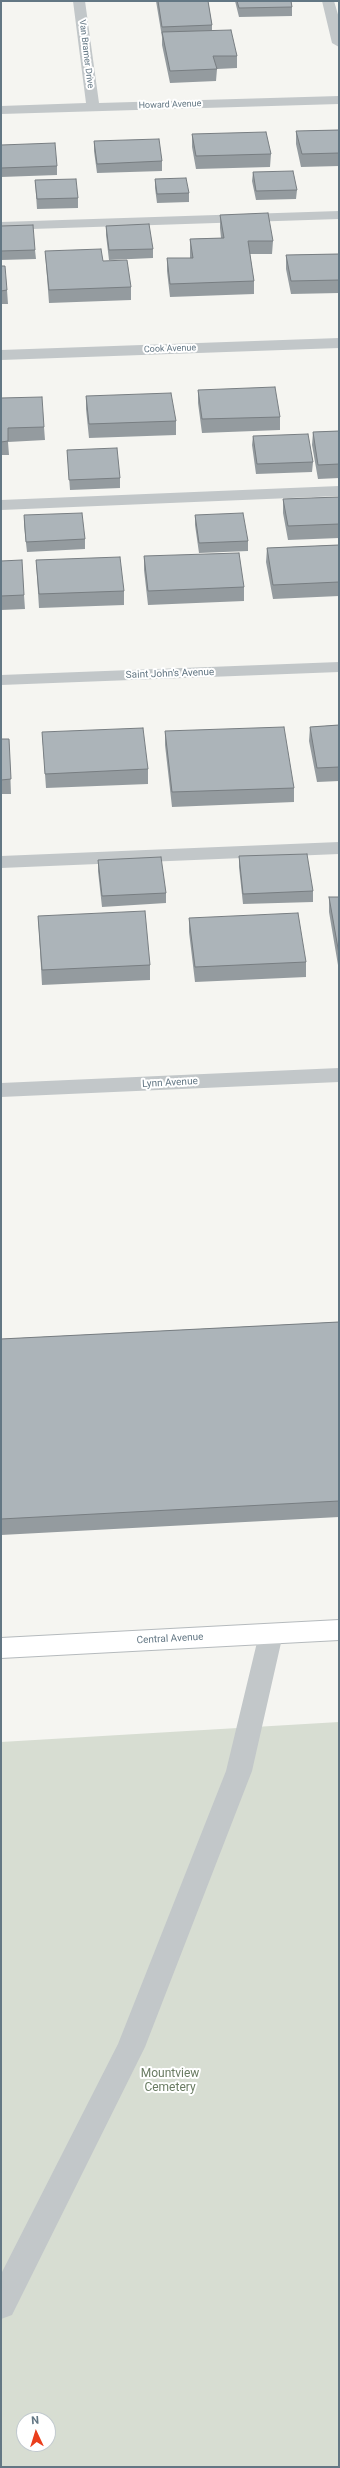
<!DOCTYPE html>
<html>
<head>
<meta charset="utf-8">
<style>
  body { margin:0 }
  #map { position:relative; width:340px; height:2468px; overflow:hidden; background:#f5f5f1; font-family:Roboto,sans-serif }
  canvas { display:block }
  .frame { position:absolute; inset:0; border:2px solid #637784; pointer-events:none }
  .north { position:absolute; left:16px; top:2412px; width:40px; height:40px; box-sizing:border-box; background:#fff; border:1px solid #c1c9ce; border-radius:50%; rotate:356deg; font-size:11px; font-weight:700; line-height:16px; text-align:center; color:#637784 }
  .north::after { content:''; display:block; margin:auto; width:14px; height:18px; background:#ea3e1c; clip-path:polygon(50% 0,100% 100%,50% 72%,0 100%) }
</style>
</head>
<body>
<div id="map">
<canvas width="340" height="2468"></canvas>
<div class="frame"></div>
<div class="north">N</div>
</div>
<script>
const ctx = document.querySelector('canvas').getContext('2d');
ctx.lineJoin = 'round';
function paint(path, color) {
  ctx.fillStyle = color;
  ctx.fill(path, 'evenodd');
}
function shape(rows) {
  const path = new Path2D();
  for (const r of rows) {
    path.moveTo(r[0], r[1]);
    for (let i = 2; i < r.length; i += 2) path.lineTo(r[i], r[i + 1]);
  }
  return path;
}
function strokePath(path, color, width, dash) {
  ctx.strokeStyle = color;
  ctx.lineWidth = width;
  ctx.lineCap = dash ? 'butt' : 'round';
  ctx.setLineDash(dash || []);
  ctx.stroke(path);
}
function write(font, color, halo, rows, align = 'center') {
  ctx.font = font + ' Roboto,sans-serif';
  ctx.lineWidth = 4;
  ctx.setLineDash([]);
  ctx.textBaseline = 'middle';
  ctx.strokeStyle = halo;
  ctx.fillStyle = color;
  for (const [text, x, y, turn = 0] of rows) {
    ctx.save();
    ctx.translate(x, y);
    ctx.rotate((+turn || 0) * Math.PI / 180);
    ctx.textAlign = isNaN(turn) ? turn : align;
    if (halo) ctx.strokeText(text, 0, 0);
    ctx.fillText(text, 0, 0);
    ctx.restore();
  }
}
paint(shape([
  [339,1722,339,2467,1,2467,1,1742],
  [24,2420,48,2420,48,2444,24,2444]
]), '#d7ddd2');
const major = shape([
  [339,1620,339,1640,1,1658,1,1638,339,1620]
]);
strokePath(major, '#b5babd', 2);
paint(shape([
  [73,1,85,1,99,103,339,96,339,104,1,114,1,106,86,103,73,1],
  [322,1,334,1,339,18,339,47,332,43,322,1],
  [339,211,339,219,1,230,1,222,339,211],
  [339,338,339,348,1,360,1,350,339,338],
  [339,486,339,496,1,510,1,500,339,486],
  [339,662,339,672,1,685,1,675,339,662],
  [339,842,339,854,1,868,1,856,339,842],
  [339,1068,339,1082,1,1097,1,1083,339,1068],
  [271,1624,280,1627,283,1634,252,1771,145,2047,12,2315,1,2319,1,2274,118,2044,226,1771,259,1634,262,1627,271,1624]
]), '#c2c7c9');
paint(major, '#fff');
paint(shape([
  [156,1,208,1,212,25,212,30,237,56,237,68,217,69,216,81,170,83,162,45,162,37],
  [235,1,291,1,292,7,292,16,239,17],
  [339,130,339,166,301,167,296,144,296,131],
  [192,134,271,154,270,167,196,169,192,147],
  [94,141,162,161,162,171,97,173,94,151],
  [1,145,57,166,57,175,1,177],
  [253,172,297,190,296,199,256,200,252,181],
  [155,179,189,193,189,202,157,203,155,188],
  [35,180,78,198,78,208,37,209],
  [220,215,273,241,272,254,250,254,254,281,254,294,170,297,167,271,167,258,190,258,190,239,221,238,220,228],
  [1,226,35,250,36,259,1,260],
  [106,226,153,249,153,258,109,260,106,235],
  [339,228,339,241,338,237],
  [45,251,103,261,131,287,131,300,49,303],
  [339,254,339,293,291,294,286,269,286,255],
  [1,266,7,290,8,304,1,304],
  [198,390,280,417,280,430,202,433,198,403],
  [86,396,176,421,176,435,89,438,86,409],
  [1,398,44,427,45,440,8,442,9,455,1,455],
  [339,431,339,478,318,479,312,445,313,432],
  [253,436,313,462,312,472,256,474,252,445],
  [67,450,120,478,120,488,70,490],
  [339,497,339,538,288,540,283,513,283,499],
  [24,515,85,539,85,549,27,552,24,525],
  [195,515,248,541,248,551,199,553,195,525],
  [339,545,339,596,273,599,266,562,267,548],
  [144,556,244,587,244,601,148,605,144,570],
  [36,560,124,591,124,605,39,608],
  [1,561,24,595,25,609,1,610],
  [339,725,339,781,317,782,309,741,310,727],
  [165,731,294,788,294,802,172,807,165,745],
  [42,732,148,769,148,784,46,788],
  [1,739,9,739,11,794,1,794],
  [239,856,313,891,313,902,243,904,239,867],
  [98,860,166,893,166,903,102,907,98,871],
  [329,897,339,897,339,971,329,912],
  [38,916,150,965,150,980,42,985],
  [189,918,306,962,306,977,195,982,189,932],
  [339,1322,339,1517,1,1535,1,1339]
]), '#949b9f');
const building = shape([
  [158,1,208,1,212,25,162,27,158,1],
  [237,1,291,1,292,7,239,8,237,1],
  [231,30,237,56,213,56,217,69,170,71,162,32,231,30],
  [339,130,339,153,302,154,296,131,339,130],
  [266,132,271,154,196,156,192,134,266,132],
  [159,139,162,161,97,164,94,141,159,139],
  [55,143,57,166,1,168,1,145,55,143],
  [293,171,297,190,256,191,253,172,293,171],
  [186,178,189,193,157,194,155,179,186,178],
  [76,179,78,198,37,199,35,180,76,179],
  [268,213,273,241,248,241,254,281,170,284,167,258,193,258,190,239,224,238,220,215,268,213],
  [149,224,153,249,109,250,106,226,149,224],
  [33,225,35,250,1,251,1,226,33,225],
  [101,249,103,261,127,260,131,287,49,290,45,251,101,249],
  [339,254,339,280,291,281,286,255,339,254],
  [1,266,5,266,7,290,1,291,1,266],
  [275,387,280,417,202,419,198,390,275,387],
  [171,393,176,421,89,424,86,396,171,393],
  [42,397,44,427,8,428,8,441,1,442,1,398,42,397],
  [339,431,339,464,318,465,313,432,339,431],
  [308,434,313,462,257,464,253,436,308,434],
  [117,448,120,478,69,480,67,450,117,448],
  [339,497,339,524,288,526,283,499,339,497],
  [82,513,85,539,26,542,24,515,82,513],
  [243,513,248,541,199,543,195,515,243,513],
  [339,545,339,582,273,585,267,548,339,545],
  [239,553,244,587,148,591,144,556,239,553],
  [120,557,124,591,39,594,36,560,120,557],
  [22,560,24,595,1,596,1,561,22,560],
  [339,725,339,767,317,768,310,727,339,725],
  [284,727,294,788,172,792,165,731,284,727],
  [143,728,148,769,45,774,42,732,143,728],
  [1,739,9,739,11,779,1,780,1,739],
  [307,854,313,891,243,894,239,856,307,854],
  [161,857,166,893,102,896,98,860,161,857],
  [329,897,339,897,339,954,329,897],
  [145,911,150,965,42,970,38,916,145,911],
  [298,913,306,962,195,967,189,918,298,913],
  [339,1322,339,1501,1,1519,1,1339,339,1322]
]);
paint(building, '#acb4b9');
strokePath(building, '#787e82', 1);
write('9px', '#637784', '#fff', [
  ["Van Bramer Drive",86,54,83],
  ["Howard Avenue",170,105,-2],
  ["Cook Avenue",170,349,-2]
]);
write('10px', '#637784', '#fff', [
  ["Saint John's Avenue",170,674,-2],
  ["Lynn Avenue",170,1083,-3],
  ["Central Avenue",170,1639,-3]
]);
write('12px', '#697b62', '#fff', [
  ["Mountview",170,2074],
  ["Cemetery",170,2088]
]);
</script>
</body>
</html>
